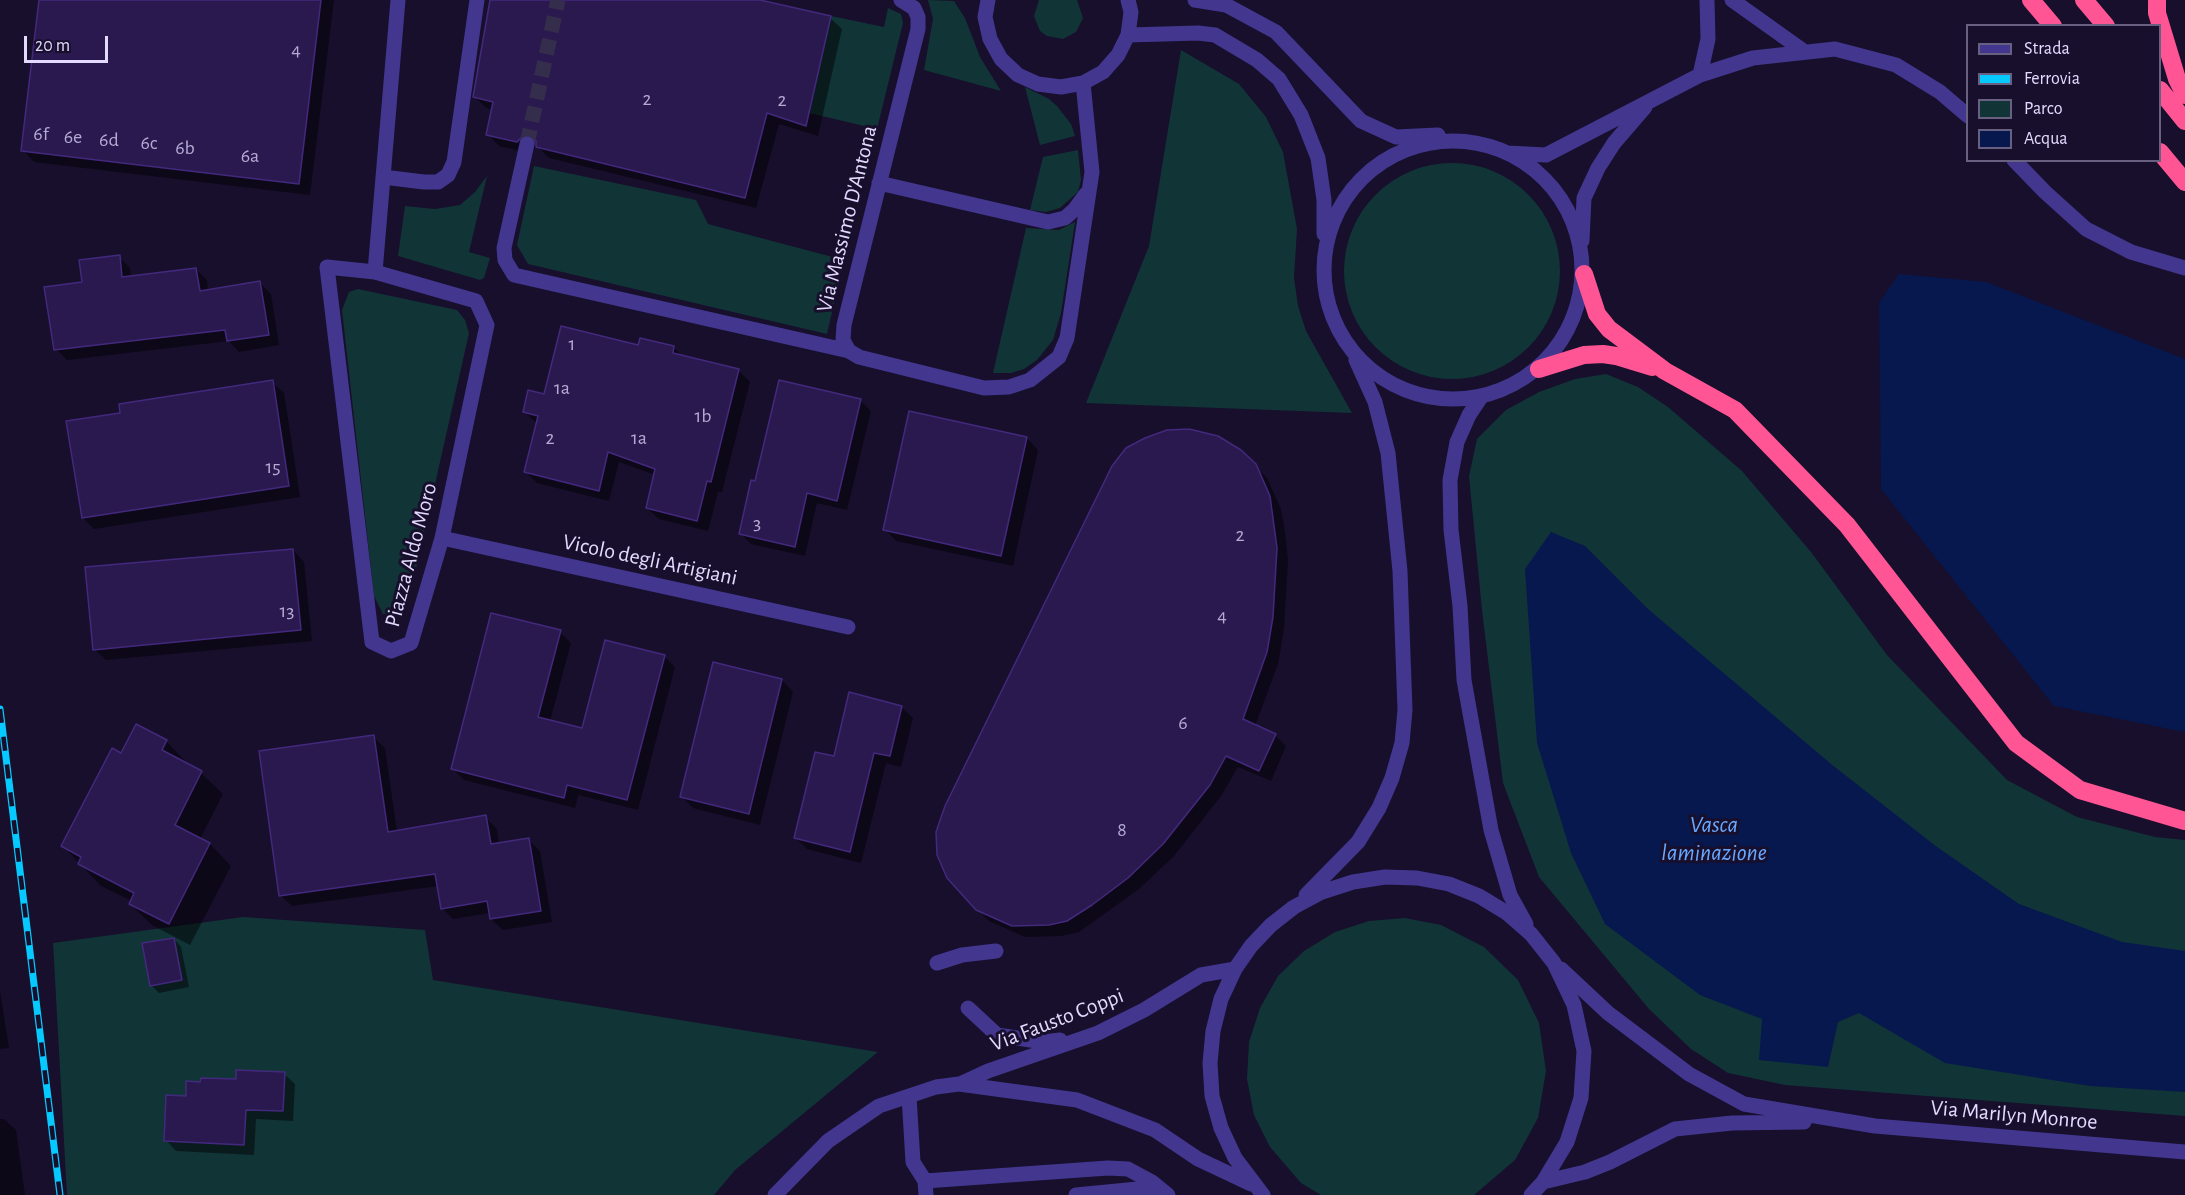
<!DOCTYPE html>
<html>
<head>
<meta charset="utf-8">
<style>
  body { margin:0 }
  #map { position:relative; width:2185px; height:1195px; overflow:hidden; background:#170f2c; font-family:"Alegreya Sans",sans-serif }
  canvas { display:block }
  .legend { position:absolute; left:1966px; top:24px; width:195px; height:138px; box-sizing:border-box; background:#170f2c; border:2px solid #686080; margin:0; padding:8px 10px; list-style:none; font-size:18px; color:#e2daff }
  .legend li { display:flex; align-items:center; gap:12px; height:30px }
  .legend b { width:30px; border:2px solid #686080 }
  .scale { position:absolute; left:24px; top:36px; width:84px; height:27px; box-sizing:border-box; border:3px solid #e2daff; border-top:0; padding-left:8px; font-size:18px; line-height:21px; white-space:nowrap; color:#e2daff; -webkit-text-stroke:4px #170f2c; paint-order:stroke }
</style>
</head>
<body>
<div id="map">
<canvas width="2185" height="1195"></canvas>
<ul class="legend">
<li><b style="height:8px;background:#43368f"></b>Strada</li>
<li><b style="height:8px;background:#06caff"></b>Ferrovia</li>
<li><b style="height:16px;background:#113437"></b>Parco</li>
<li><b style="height:16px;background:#06184e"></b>Acqua</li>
</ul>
<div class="scale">20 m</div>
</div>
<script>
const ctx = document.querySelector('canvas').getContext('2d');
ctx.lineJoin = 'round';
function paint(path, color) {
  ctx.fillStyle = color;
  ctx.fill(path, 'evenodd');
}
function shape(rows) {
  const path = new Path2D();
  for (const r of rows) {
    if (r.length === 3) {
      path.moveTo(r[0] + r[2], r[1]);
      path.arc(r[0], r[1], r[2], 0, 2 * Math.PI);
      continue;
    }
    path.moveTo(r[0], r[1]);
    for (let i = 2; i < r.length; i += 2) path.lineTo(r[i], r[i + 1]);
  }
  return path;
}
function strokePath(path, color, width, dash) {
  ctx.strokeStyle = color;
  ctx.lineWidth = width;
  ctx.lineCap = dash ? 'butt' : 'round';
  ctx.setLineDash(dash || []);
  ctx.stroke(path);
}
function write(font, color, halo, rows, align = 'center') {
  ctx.font = font + ' "Alegreya Sans",sans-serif';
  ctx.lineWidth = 6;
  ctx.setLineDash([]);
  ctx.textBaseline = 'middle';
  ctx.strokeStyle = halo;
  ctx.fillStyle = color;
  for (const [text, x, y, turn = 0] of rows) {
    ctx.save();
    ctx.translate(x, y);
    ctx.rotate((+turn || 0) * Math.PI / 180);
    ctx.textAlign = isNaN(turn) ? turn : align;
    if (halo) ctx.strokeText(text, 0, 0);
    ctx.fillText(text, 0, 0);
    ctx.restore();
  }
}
paint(shape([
  [928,0,954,1,965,18,980,57,1001,91,924,70,933,19],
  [1039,0,1077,0,1083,18,1076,32,1063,39,1047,36,1040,31,1034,16],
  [888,8,901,14,903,23,877,129,809,113,831,16,884,27],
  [1181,50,1239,84,1266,117,1283,152,1297,229,1294,278,1298,306,1306,331,1352,413,1086,403,1149,246],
  [1025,87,1049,99,1057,106,1071,124,1075,136,1040,145],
  [1078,150,1081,180,1078,192,1060,208,1046,212,1030,210,1043,157],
  [1452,271,108],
  [534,166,696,200,708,224,844,260,827,334,528,264,517,245],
  [487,176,469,252,490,258,484,278,480,280,398,256,405,206,435,209,460,205,475,192],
  [1075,222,1061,313,1053,340,1037,360,1024,369,1011,373,993,373,1026,228,1059,230],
  [358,289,457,310,465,320,469,333,409,600,399,614,383,614,374,596,342,310,349,292],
  [1606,374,1638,387,1668,407,1742,471,1811,552,1887,655,2007,780,2077,817,2155,837,2185,840,2185,1116,1785,1085,1728,1073,1691,1049,1649,1009,1539,877,1503,783,1482,610,1469,476,1477,439,1506,410,1539,392,1575,379],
  [243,917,425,930,433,980,878,1052,735,1170,714,1195,67,1195,53,943],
  [1405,918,1441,925,1484,947,1518,980,1539,1023,1546,1071,1538,1118,1515,1160,1474,1195,1321,1195,1301,1183,1270,1147,1254,1115,1247,1079,1249,1042,1260,1008,1278,976,1304,951,1335,932,1369,921]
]), '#113437');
paint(shape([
  [1899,274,1986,282,2185,359,2185,732,2054,706,1881,489,1879,303],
  [1551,532,1585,546,1648,609,1831,764,1937,847,2019,904,2122,942,2185,951,2185,1092,2090,1086,1945,1063,1859,1013,1838,1022,1828,1067,1759,1060,1762,1019,1700,995,1605,924,1571,853,1537,743,1525,569]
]), '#06184e');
paint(shape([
  [41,0,334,0,310,195,34,162,23,150],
  [492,0,754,0,830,18,842,29,818,136,779,124,756,208,549,158,537,146,529,153,499,146,488,134,493,110,486,108,475,97],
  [119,257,130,268,131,277,196,269,207,280,208,291,260,283,271,294,279,345,239,352,229,341,67,360,56,349,84,283],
  [639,347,674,348,682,356,738,370,750,382,722,492,718,492,708,531,659,519,647,508,655,475,619,462,609,501,537,483,526,472,538,424,524,412,545,395],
  [272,382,284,393,300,497,94,529,83,518,121,414],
  [860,400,871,411,847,510,817,503,805,556,751,544,740,533],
  [1027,438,1038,450,1013,566,896,541,885,529],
  [1240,451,1267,478,1281,509,1285,532,1288,560,1284,629,1278,664,1255,726,1275,735,1286,746,1271,781,1238,767,1221,796,1174,856,1139,889,1079,932,1061,936,1025,937,989,921,977,909],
  [293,550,304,562,312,641,106,660,94,649],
  [560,632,571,643,550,721,583,729,664,656,675,667,638,810,578,795,575,808,464,780,453,769],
  [782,680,793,692,760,825,693,808,681,796],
  [901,707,913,718,901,767,886,763,861,863,807,849,796,838,835,758],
  [373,737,385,748,397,832,485,817,497,829,499,844,528,839,540,851,552,922,503,930,491,919,490,913,453,919,442,908,438,886,292,906,280,895],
  [166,741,187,763,186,765,201,773,223,794,200,839,210,844,231,866,190,945,152,925,130,904,132,901,101,886,63,846,121,755],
  [174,939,181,947,189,987,159,993,151,985],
  [0,991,9,1048,0,1049],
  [284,1074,295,1084,293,1121,256,1119,254,1155,176,1151,166,1140,187,1097,237,1081],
  [0,1119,4,1119,16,1130,25,1195,0,1195]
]), '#0007');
const building = shape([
  [39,0,321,0,299,184,21,151,39,0],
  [490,0,760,0,831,16,806,126,767,113,745,198,536,147,536,141,530,135,524,135,517,142,486,135,493,102,473,97,490,0],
  [120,255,122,277,196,268,200,291,260,281,269,335,227,341,225,330,54,350,44,287,82,282,79,260,120,255],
  [561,326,638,345,640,338,674,346,673,353,739,369,711,482,707,481,697,521,646,508,655,469,608,452,599,491,524,472,538,416,523,412,528,390,544,394,561,326],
  [273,380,289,486,82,518,66,421,120,413,119,404,273,380],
  [779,380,861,399,837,501,807,493,795,547,739,534,751,480,755,481,779,380],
  [909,411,1027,437,1001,556,883,530,909,411],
  [1189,429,1218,436,1241,450,1256,464,1270,496,1277,548,1273,617,1267,652,1243,719,1276,734,1259,771,1226,756,1210,785,1163,844,1128,878,1092,905,1067,921,1049,925,1012,926,976,910,947,878,937,855,936,832,945,806,1112,466,1126,448,1145,438,1167,430,1189,429],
  [293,549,301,630,93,650,85,567,293,549],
  [491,613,561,630,538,717,582,728,605,640,665,655,627,800,567,785,564,798,451,769,491,613],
  [713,662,782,679,749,814,680,797,713,662],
  [849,692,902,706,890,756,874,753,850,852,794,838,815,752,834,756,849,692],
  [136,724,167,740,162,750,202,771,175,825,210,843,169,924,129,904,134,893,78,864,81,857,61,846,112,748,121,753,136,724],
  [374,735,388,832,486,815,491,844,529,838,541,911,490,919,487,901,441,909,435,874,279,896,259,751,374,735],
  [174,938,182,980,150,986,142,943,174,938],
  [236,1070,285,1072,283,1111,246,1110,244,1145,164,1141,166,1095,186,1096,186,1081,200,1082,201,1078,236,1079,236,1070]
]);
paint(building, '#2a194f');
strokePath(building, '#43297d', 1.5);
strokePath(shape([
  [527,144,558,0]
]), '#352d4c', 15, [15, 8]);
strokePath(shape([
  [901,0,914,8,918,17,918,29,844,325,843,340,849,351,859,357,984,388,1009,387,1030,380,1059,357,1067,338,1092,172,1083,83],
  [988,0,985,17,990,39,1001,59,1018,75,1038,84,1061,87,1083,83,1103,72,1118,55,1128,35,1131,12,1128,0],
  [1195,0,1226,5,1276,32,1361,121,1396,137,1438,135],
  [1732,0,1805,52],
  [1128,35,1198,33,1215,35,1257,60,1279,79,1301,115,1318,158,1324,200,1324,234],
  [1700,75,1708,39,1707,0],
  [1453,270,129],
  [527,144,504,248,505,260,514,275,849,351],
  [1508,153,1546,155,1700,75,1753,58,1835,49,1896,65,1940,92,1968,116],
  [2014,160,2045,192,2086,229,2131,252,2185,268],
  [383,177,424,182,438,182,448,175,454,162,477,0],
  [879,183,1048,222,1065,218,1075,209,1086,194],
  [1582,241,1584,198,1598,168,1614,143,1645,107],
  [327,267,375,272,476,301,487,325,442,538,411,643,391,651,372,642,327,267],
  [375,272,398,0],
  [1481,397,1469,415,1457,442,1450,480,1451,530,1460,606,1464,680,1491,830,1510,895,1526,924],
  [442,538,848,627],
  [1306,895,1358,842,1379,808,1392,778,1402,743,1405,710,1400,571,1388,453,1375,402,1356,360],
  [937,963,962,955,996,951],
  [1561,969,1608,1013,1689,1074,1744,1104,1875,1126,2185,1152],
  [968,1008,997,1035,1044,1042,1060,1040],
  [960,1084,988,1071,1098,1033,1144,1010,1201,975,1235,969],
  [909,1096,913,1162,925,1181,926,1195],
  [925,1181,1108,1168,1128,1169,1152,1182,1168,1195],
  [1543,1182,1585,1172,1610,1162,1675,1129,1732,1123,1804,1122],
  [775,1195,828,1141,879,1106,936,1087,959,1084,1077,1100,1155,1130,1198,1159,1251,1184],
  [1076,1195,1148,1188,1160,1190],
  [1263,1195,1235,1158,1221,1128,1212,1096,1210,1063,1213,1031,1221,999,1235,969,1251,946,1271,925,1294,907,1322,892,1353,882,1385,877,1417,878,1449,884,1479,896,1507,913,1531,934,1554,963,1574,1005,1584,1051,1581,1098,1567,1142,1543,1182,1531,1195]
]), '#43368f', 15);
strokePath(shape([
  [2031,0,2053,26],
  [2084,0,2106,26],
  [2157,0,2157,13,2177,79,2185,95],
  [2160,90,2185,121],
  [2160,152,2185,182],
  [1584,274,1597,314,1609,329,1665,371,1735,410,1847,525,2016,743,2080,790,2185,821],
  [1539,369,1584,355,1603,354,1616,356,1652,367]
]), '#ff5594', 18);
const rail = shape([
  [0,709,60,1195]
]);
strokePath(rail, '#06caff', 7);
strokePath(rail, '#170f2c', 4.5, [14]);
write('20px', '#b4aad3', null, [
  ["4",296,50],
  ["2",647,99],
  ["2",782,100],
  ["6f",41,134],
  ["6e",73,137],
  ["6d",109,140],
  ["6c",149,143],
  ["6b",185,148],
  ["6a",250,156],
  ["1",572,344],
  ["1a",562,388],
  ["1b",703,416],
  ["2",550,438],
  ["1a",639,438],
  ["15",273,467],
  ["3",757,523],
  ["2",1240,535],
  ["13",287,611],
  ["4",1222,616],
  ["6",1183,723],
  ["8",1122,830]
]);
write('22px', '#e2daff', '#170f2c', [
  ["Via Massimo D'Antona",847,219,-76],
  ["Piazza Aldo Moro",411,555,-75],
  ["Vicolo degli Artigiani",650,560,12],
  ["Via Fausto Coppi",1057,1020,-21],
  ["Via Marilyn Monroe",2014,1115,5]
]);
write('italic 24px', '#68a8ff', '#170f2c', [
  ["Vasca",1714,825],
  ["laminazione",1714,853]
]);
</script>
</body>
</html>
